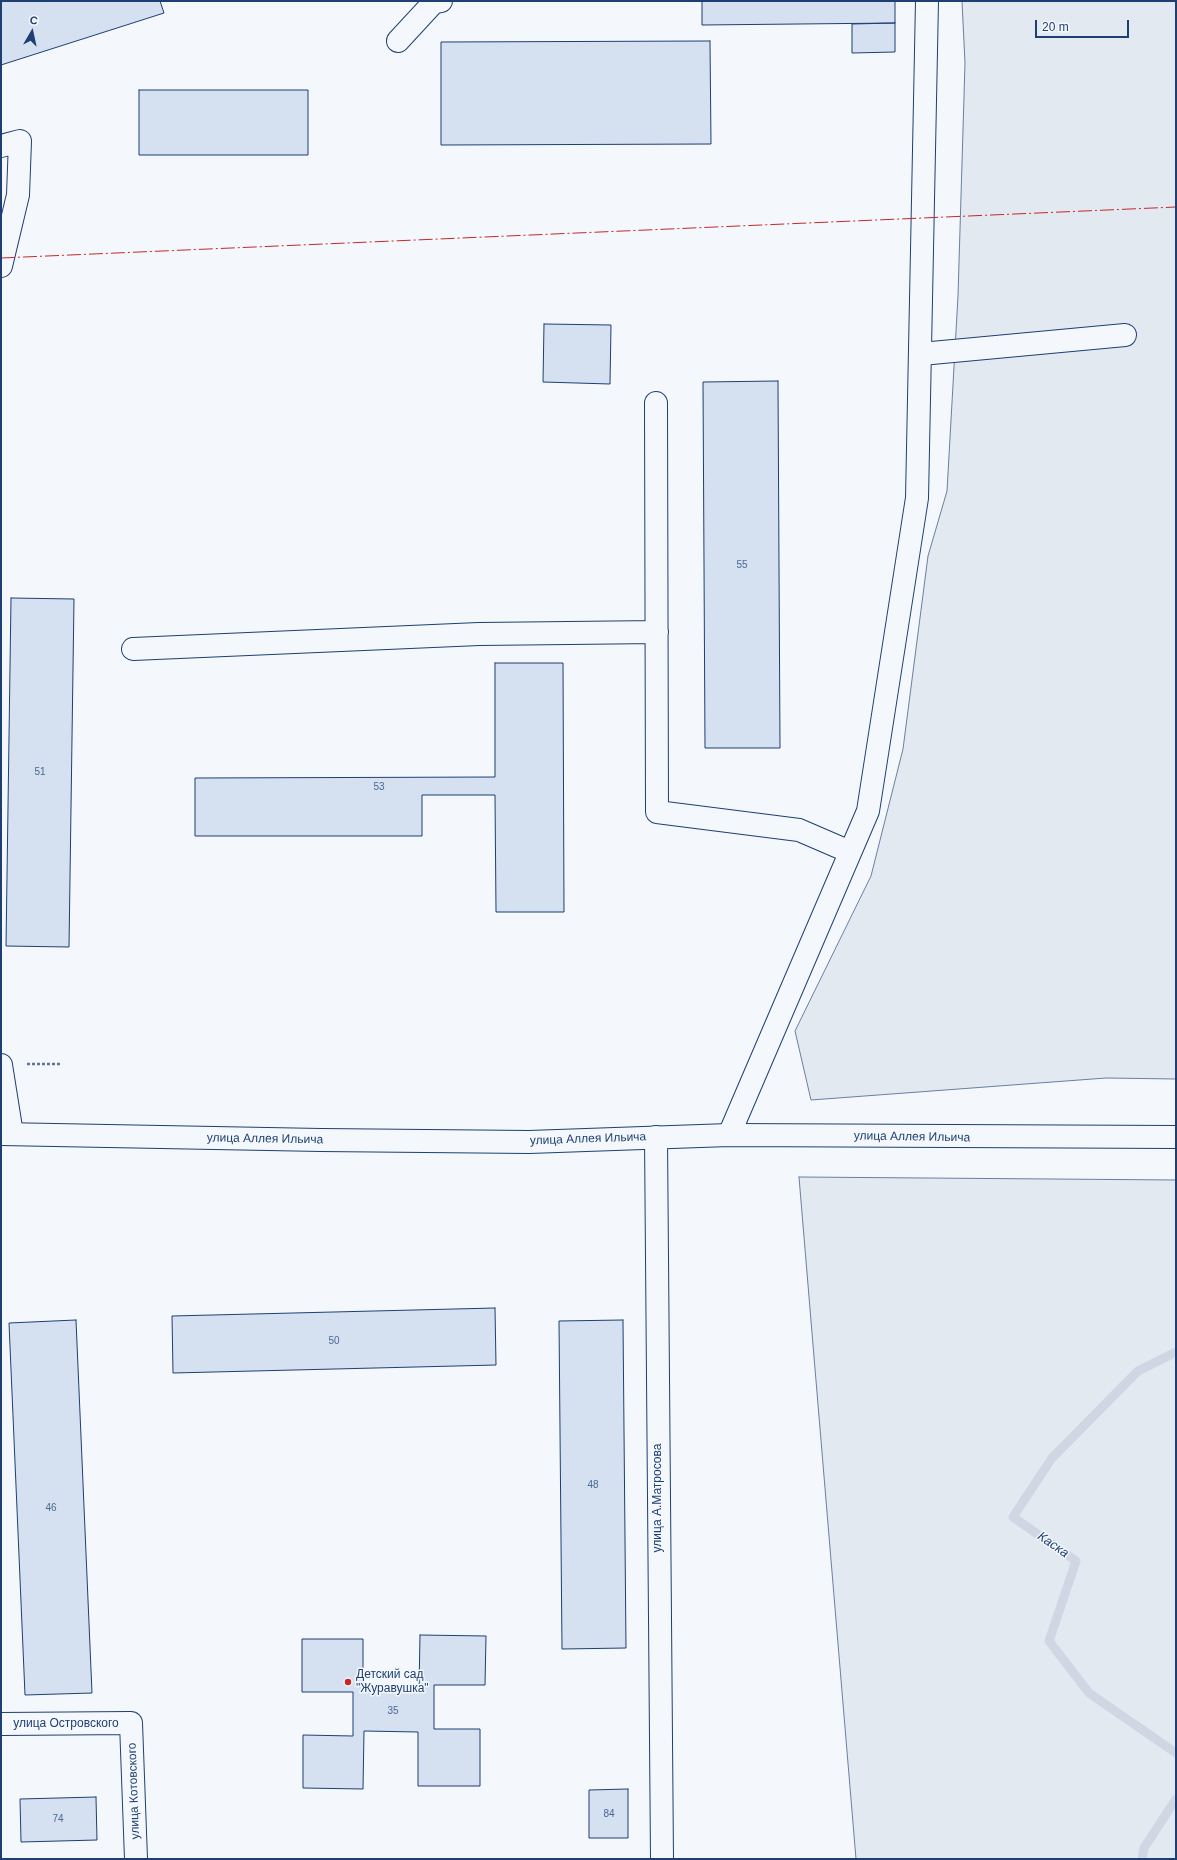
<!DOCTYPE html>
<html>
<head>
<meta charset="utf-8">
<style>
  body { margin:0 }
  #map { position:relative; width:1177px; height:1860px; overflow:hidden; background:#f4f7fb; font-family:Arial,sans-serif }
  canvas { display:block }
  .frame { position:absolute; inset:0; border:2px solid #1d3f73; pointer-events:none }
  .north { position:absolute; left:12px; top:12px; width:40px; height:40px; -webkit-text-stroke:3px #f4f7fb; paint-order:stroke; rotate:9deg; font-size:11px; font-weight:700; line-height:16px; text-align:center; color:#1d3f73 }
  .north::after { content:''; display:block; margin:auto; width:14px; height:18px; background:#1d3f73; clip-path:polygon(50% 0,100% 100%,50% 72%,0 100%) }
  .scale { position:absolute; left:1035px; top:20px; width:94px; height:18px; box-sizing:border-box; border:2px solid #1d3f73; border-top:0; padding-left:5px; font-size:12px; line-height:14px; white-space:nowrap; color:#1d3f73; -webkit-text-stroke:3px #f4f7fb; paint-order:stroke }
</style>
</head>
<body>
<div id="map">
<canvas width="1177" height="1860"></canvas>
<div class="frame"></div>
<div class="north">С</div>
<div class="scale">20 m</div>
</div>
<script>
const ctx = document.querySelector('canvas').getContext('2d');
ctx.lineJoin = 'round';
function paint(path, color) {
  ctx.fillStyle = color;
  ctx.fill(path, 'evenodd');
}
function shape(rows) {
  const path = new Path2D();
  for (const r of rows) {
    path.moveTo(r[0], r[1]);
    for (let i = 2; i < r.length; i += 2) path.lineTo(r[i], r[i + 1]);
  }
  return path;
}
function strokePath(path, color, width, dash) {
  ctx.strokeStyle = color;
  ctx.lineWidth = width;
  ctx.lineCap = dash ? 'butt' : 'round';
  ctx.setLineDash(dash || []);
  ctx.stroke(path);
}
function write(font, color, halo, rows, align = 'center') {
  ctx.font = font + ' Arial,sans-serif';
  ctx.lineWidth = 3;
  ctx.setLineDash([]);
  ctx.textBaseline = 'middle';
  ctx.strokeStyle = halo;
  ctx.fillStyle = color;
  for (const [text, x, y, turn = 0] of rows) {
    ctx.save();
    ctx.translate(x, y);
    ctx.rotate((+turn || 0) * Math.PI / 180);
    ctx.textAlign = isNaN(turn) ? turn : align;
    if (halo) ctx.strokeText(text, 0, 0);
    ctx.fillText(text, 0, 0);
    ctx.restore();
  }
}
const green = shape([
  [962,1,1176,1,1176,1079,1106,1078,811,1100,795,1031,871,876,903,749,928,556,947,491,958,296,965,63,962,1],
  [799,1177,1176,1180,1176,1859,856,1859,799,1177]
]);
paint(green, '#e3e9f0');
strokePath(green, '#687fa3', 1);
strokePath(shape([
  [1176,1352,1138,1371,1052,1458,1013,1517,1076,1561,1049,1641,1089,1693,1176,1753],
  [1142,1859,1144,1848,1176,1799]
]), '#cfd7e4', 9);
const building = shape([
  [1,1,160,1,164,13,1,65,1,1],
  [702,1,895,1,895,23,702,25,702,1],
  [895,23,895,52,852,53,852,24,895,23],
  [710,41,711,144,441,145,441,42,710,41],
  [139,90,308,90,308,155,139,155,139,90],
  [544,324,611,325,610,384,543,382,544,324],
  [778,381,780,748,705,748,703,382,778,381],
  [11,598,74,599,69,947,6,946,11,598],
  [495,663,563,663,564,912,496,912,495,795,422,795,422,836,195,836,195,778,495,777,495,663],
  [495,1308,496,1365,173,1373,172,1316,495,1308],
  [76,1320,92,1693,25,1695,9,1323,76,1320],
  [623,1320,626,1648,562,1649,559,1321,623,1320],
  [420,1635,486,1636,485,1685,434,1685,434,1729,480,1729,480,1786,418,1786,418,1732,364,1731,363,1789,303,1788,303,1735,353,1736,353,1692,302,1692,302,1639,363,1639,363,1689,419,1689,420,1635],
  [628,1789,628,1838,589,1838,589,1790,628,1789],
  [96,1797,97,1840,21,1842,20,1799,96,1797]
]);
paint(building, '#d5e0f0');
strokePath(building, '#1d3f73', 1);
const minor = shape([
  [398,41,434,2,441,1],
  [1,146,20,141,18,195,1,266],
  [921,354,1125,335],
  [656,403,657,812,799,830,850,852],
  [133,649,479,634,657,632],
  [1,1065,12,1134],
  [729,1135,868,811,917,498,927,1],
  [656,1137,662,1859],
  [1,1724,131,1723,136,1859]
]);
const major = shape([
  [1,1134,321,1140,529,1142,729,1135,1176,1137]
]);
strokePath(minor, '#1d3f73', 24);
strokePath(major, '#1d3f73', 24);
strokePath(shape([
  [27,1064,62,1064]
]), '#5e769c', 2.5, [3, 2]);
strokePath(minor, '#f4f7fb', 22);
strokePath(major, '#f4f7fb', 22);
strokePath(shape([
  [1,258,1176,207]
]), '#c62828', 1, [14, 3, 2, 3]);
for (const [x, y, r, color] of [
  [348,1682,4,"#c62828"]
]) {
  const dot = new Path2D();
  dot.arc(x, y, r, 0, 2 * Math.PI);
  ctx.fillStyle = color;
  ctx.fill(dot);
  strokePath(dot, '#f4f7fb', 1.5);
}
write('10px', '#4b6792', null, [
  ["55",742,565],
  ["51",40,772],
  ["53",379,787],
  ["50",334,1341],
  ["48",593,1485],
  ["46",51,1508],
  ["35",393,1711],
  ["84",609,1814],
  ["74",58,1819]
]);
write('12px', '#1d3f73', '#f4f7fb', [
  ["улица Аллея Ильича",912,1137,1],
  ["улица Аллея Ильича",265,1139,1],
  ["улица Аллея Ильича",588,1139,-2],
  ["улица А.Матросова",658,1498,-90],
  ["улица Островского",66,1724],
  ["улица Котовского",134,1791,-92]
]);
write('12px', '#1d3f73', '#f4f7fb', [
  ["Детский сад",356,1675],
  ["\"Журавушка\"",356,1689]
], 'left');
write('italic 13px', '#1d3f73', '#f4f7fb', [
  ["Каска",1053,1545,35]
]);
</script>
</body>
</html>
